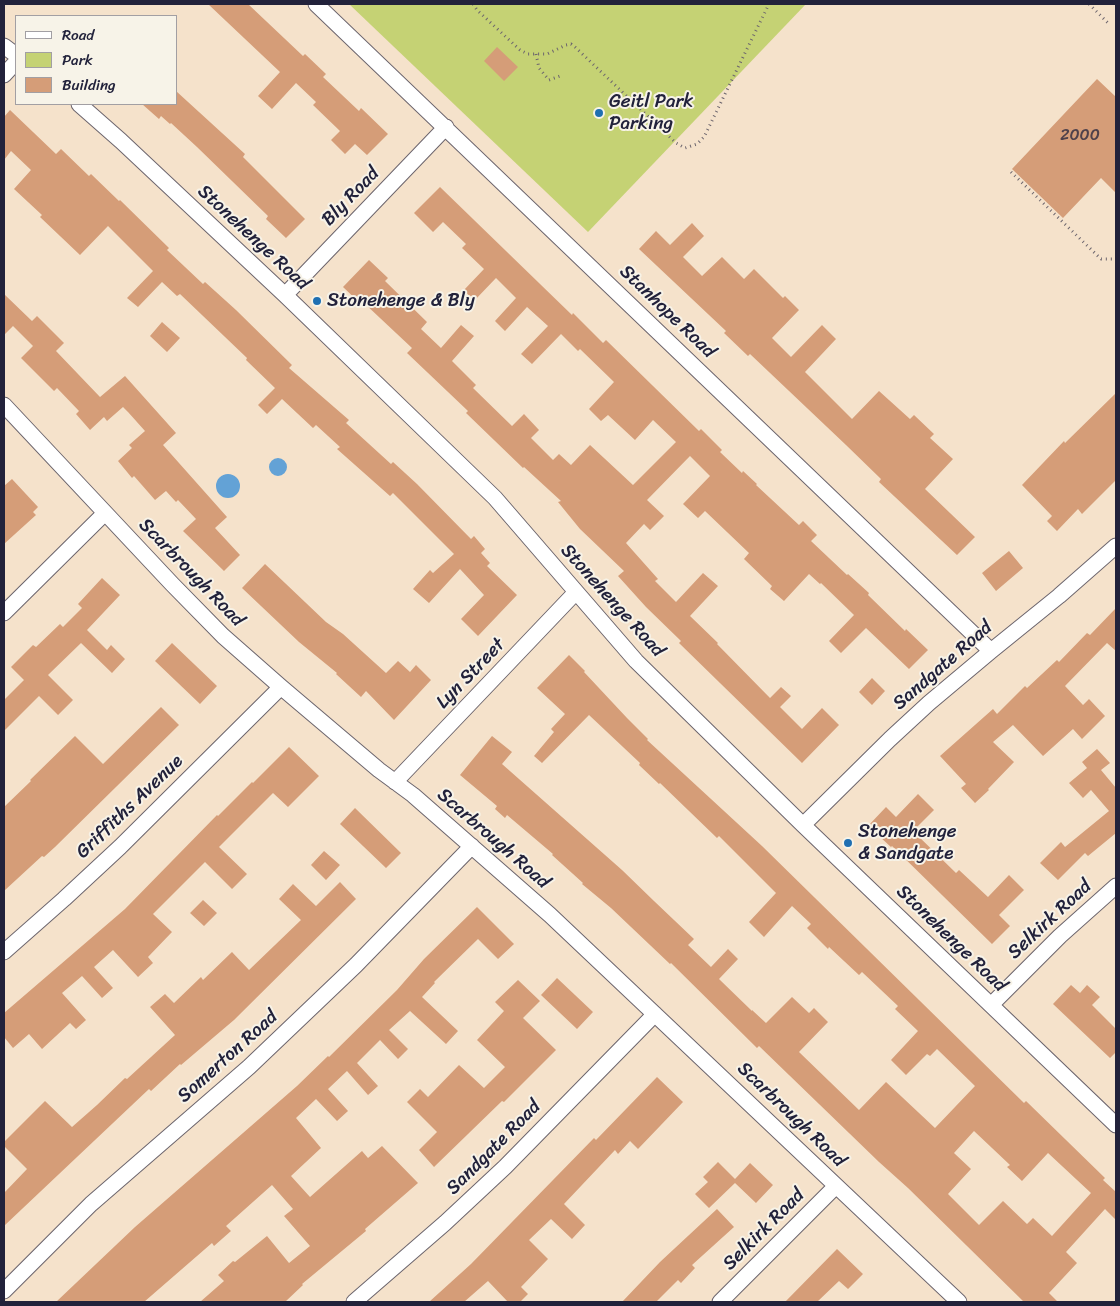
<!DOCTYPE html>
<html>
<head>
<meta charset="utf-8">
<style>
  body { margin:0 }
  #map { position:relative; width:1120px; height:1306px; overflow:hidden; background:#f5e2cb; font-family:Sriracha,sans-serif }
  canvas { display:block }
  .frame { position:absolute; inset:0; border:5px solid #22223b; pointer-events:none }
  .legend { position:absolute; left:15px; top:15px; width:162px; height:90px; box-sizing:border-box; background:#f7f3e8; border:1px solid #a29fa3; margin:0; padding:6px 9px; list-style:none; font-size:15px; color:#22223b }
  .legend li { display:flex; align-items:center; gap:10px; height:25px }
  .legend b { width:25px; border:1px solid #a29fa3 }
</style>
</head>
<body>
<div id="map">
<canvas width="1120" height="1306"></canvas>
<div class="frame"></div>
<ul class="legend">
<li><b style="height:6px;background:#fff"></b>Road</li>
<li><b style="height:14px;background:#c5d274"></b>Park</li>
<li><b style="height:14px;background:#d59d78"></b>Building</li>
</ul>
</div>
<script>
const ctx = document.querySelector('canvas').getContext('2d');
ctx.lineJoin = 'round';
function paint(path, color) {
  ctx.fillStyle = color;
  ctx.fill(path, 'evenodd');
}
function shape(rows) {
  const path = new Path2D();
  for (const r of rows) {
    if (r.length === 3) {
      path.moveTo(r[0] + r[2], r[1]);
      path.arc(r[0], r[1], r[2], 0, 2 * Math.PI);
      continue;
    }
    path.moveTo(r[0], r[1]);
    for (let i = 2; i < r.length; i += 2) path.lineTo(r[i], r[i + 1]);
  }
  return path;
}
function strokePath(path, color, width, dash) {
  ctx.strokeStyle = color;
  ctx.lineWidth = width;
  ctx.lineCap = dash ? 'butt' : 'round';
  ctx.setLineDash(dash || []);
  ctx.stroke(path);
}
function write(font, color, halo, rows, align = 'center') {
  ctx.font = font + ' Sriracha,sans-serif';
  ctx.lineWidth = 4;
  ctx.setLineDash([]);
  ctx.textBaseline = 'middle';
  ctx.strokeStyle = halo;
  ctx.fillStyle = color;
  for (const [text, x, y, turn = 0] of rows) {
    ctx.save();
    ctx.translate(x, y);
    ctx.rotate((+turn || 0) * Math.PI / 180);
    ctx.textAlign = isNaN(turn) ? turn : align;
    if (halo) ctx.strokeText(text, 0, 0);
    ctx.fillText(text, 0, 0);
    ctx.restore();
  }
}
paint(shape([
  [349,4,806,4,588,232]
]), '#c5d274');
paint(shape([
  [278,467,9],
  [228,486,12]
]), '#63a2d6');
paint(shape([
  [208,4,248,4,303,56,305,54,326,74,323,77,359,111,361,108,388,134,367,155,355,144,345,154,331,140,340,131,313,105,316,102,296,83,272,109,258,96,280,72],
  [497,47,518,67,504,81,484,61],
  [1097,79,1116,97,1116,193,1101,178,1063,218,1012,169],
  [176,91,245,154,243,157,305,219,286,238,266,219,268,216,197,147,171,123,170,124,161,116,159,119,142,104,176,104],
  [10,110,56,154,61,149,89,176,91,174,119,201,120,200,169,248,167,250,203,284,205,282,236,310,292,365,289,368,349,420,346,423,391,464,393,462,417,484,471,539,474,536,485,549,481,553,490,563,487,566,517,595,478,636,461,619,484,595,460,569,429,603,413,589,430,570,433,573,454,554,393,493,390,496,337,449,340,447,316,425,313,428,282,399,267,414,258,405,275,388,246,360,247,358,180,294,177,296,162,282,138,307,127,298,153,271,108,226,80,255,40,217,42,215,14,189,31,170,11,151,4,160,4,117],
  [440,187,572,315,573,313,603,343,606,340,699,431,701,429,722,450,720,452,742,473,743,471,757,484,756,485,799,525,803,521,817,535,811,541,847,575,848,574,869,593,868,595,905,631,906,629,928,650,909,669,866,628,841,653,829,641,854,615,821,583,820,584,809,574,784,601,770,589,772,586,744,559,749,553,705,511,698,518,683,504,710,476,690,456,647,500,664,516,650,530,644,524,626,543,658,579,655,581,676,602,703,573,718,586,690,616,718,643,717,644,770,698,781,687,791,696,780,707,802,729,822,708,839,725,802,763,679,643,681,641,646,607,618,576,624,571,580,529,558,502,561,501,524,467,523,468,466,413,468,411,407,353,412,348,364,303,362,305,343,287,369,260,388,278,385,281,427,322,421,329,441,348,461,325,474,336,452,361,476,385,473,388,512,426,524,414,539,430,531,438,553,460,559,454,571,465,590,445,633,485,676,442,653,420,635,440,608,415,601,421,589,409,614,382,580,349,578,351,561,334,532,364,521,354,548,326,527,307,505,331,495,321,516,298,496,278,474,301,464,290,484,269,462,248,466,244,443,222,433,232,414,213],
  [692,223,704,236,683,257,702,276,722,257,744,279,754,269,783,298,785,296,799,310,772,338,791,357,822,325,836,339,805,372,852,419,879,391,910,419,914,415,934,434,930,438,953,459,925,489,975,537,957,555,879,482,881,479,846,445,750,354,748,356,724,333,726,331,639,249,656,231,670,245],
  [4,294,32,321,37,316,64,343,56,351,100,397,125,376,176,433,163,445,227,517,215,528,240,555,224,571,183,531,196,519,178,500,176,502,166,491,155,500,134,476,132,478,118,461,132,448,129,445,145,431,128,412,123,407,107,421,104,417,90,430,76,414,79,411,57,388,54,391,21,358,33,346,13,326,4,335],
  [162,322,180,338,167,352,150,336],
  [1116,393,1116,480,1082,514,1078,509,1057,531,1047,521,1052,516,1022,485,1064,441,1065,443],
  [12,479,38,507,33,512,36,515,4,544,4,486],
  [1009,551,1023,568,996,591,982,573],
  [265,564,326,622,343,634,386,673,398,661,410,672,416,665,431,680,394,720,366,691,361,697,336,674,337,673,299,642,242,588],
  [102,578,120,595,87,630,107,650,111,645,125,659,112,673,81,643,48,675,73,700,58,715,39,696,4,731,4,700,24,680,11,667,33,645,36,647,60,624,63,627,82,608,78,604],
  [1116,608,1116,651,1107,643,1065,686,1083,705,1089,699,1105,716,1082,739,1073,729,1043,756,1013,725,993,742,1014,762,988,789,989,790,975,803,961,788,966,784,940,756,993,709,997,714,1025,686,1027,688,1057,660,1059,662,1087,633,1090,635],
  [172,643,217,686,200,704,155,661],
  [569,655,585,671,584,672,627,718,648,739,647,740,762,846,1024,1103,1026,1101,1105,1178,1103,1180,1116,1192,1116,1220,1105,1209,1066,1252,1077,1263,1049,1293,1058,1302,1024,1302,908,1188,879,1162,759,1046,757,1048,671,963,670,964,611,908,582,884,583,883,552,855,553,854,507,815,505,818,495,809,497,806,460,775,492,736,512,752,502,764,622,870,654,901,694,939,688,945,711,967,728,949,738,959,719,979,752,1011,752,1010,766,1023,792,997,809,1013,814,1008,828,1022,799,1052,859,1110,886,1082,935,1128,975,1086,937,1049,930,1056,927,1054,906,1075,891,1060,918,1031,895,1009,898,1006,862,972,859,975,829,947,828,949,807,928,811,924,792,906,764,937,749,922,776,893,719,836,717,838,660,783,659,784,639,765,640,763,589,715,542,763,534,756,554,732,551,729,565,714,537,688],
  [974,1131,1010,1165,1007,1167,1022,1181,1048,1153,1091,1193,1052,1236,1033,1218,1027,1224,1003,1201,979,1225,948,1194,971,1169,954,1153],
  [872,678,885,691,872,705,859,692],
  [161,707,179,725,55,847,44,857,42,856,4,891,4,807,31,781,30,780,75,736,103,764],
  [289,747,319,776,288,807,273,793,219,847,247,874,232,889,205,862,153,914,172,932,148,957,153,963,138,977,113,950,94,967,113,988,102,998,82,976,62,993,86,1020,76,1029,70,1023,42,1049,29,1034,13,1048,4,1037,4,1013,125,909,217,815,218,816,252,782,253,783],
  [1097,749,1110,763,1101,770,1116,788,1116,833,1088,856,1085,853,1058,880,1040,863,1061,842,1065,847,1109,811,1091,790,1083,798,1069,783,1087,768,1082,762],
  [918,794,934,810,913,831,956,873,959,870,988,897,1009,875,1024,890,999,915,1010,926,992,944,892,846,891,847,868,826,886,807,896,817],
  [355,808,401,853,386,868,340,824],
  [324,851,340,865,326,880,311,865],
  [340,882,356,899,234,1020,181,1065,180,1064,151,1091,149,1089,4,1226,4,1193,27,1169,4,1146,4,1142,45,1101,72,1127,97,1105,125,1078,127,1079,175,1035,150,1007,165,994,174,1003,201,977,203,980,232,952,249,970,301,920,279,899,293,884,316,906],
  [203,900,217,913,204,926,190,913],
  [477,907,514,944,498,959,478,939,434,982,435,983,422,997,458,1031,446,1044,410,1011,389,1030,408,1049,398,1059,380,1040,357,1063,378,1086,368,1095,347,1071,328,1089,348,1111,337,1121,316,1099,296,1118,321,1148,291,1176,310,1197,362,1151,368,1158,382,1146,418,1183,365,1229,366,1231,302,1284,303,1285,285,1302,200,1302,224,1281,218,1275,233,1261,235,1262,267,1236,289,1263,310,1246,284,1216,293,1209,272,1185,226,1226,231,1231,214,1246,212,1243,144,1302,56,1302,135,1227,297,1086,328,1056,329,1057,397,990,424,959],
  [557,978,593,1012,577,1029,541,995],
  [518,980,540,1001,523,1018,556,1050,504,1102,502,1101,434,1167,419,1150,437,1132,407,1102,420,1089,428,1097,459,1065,484,1088,505,1067,477,1040,504,1011,495,1002],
  [1071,985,1080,993,1087,985,1100,997,1092,1005,1116,1029,1116,1052,1110,1058,1053,1004],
  [657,1077,683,1102,638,1149,630,1141,618,1154,615,1150,564,1204,585,1225,572,1239,551,1219,529,1240,548,1259,521,1287,528,1294,520,1302,508,1302,488,1281,464,1302,429,1302,471,1264,594,1138,596,1140],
  [718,1162,735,1179,750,1163,773,1185,756,1203,735,1183,709,1208,695,1194,708,1182,703,1177],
  [717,1209,734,1227,692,1265,695,1268,681,1283,678,1280,656,1302,622,1302,660,1262],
  [837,1249,863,1274,848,1289,839,1281,817,1302,785,1302]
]), '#d59d78');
const street = shape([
  [316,4,991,651],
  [4,46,16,55],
  [4,75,16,62],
  [79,104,121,141,285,295,495,498,636,661,803,825,1116,1125],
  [285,295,446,127],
  [4,405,172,584,223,636,281,687,379,770,413,795,550,915,959,1302],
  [4,613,105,513],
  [395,782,576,592],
  [803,825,890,739,929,703,991,651,1059,596,1116,546],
  [4,952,64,899,120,847,281,687],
  [991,1005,1060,936,1116,886],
  [4,1291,91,1204,249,1067,356,965,472,846],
  [354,1302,445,1223,505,1167,655,1014],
  [720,1302,836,1186]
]);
strokePath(street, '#6c656d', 17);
strokePath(shape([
  [473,4,477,10,520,50,528,54,547,54,566,45,571,44,575,47,676,143,685,148,697,144,704,137,769,4],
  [1089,4,1108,23],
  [536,54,539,68,549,80,560,76],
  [1011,172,1101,259,1116,259]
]), '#6c656d', 3, [1, 4]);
strokePath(street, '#fff', 15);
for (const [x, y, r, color] of [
  [599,113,5,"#1f6fb2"],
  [317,301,5,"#1f6fb2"],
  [848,843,5,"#1f6fb2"]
]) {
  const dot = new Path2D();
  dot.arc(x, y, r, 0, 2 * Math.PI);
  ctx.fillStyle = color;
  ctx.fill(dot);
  strokePath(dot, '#f7f3e8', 2);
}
write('16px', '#4f414a', null, [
  ["2000",1080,136]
]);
write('19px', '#22223b', '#f7f3e8', [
  ["Geitl Park",609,102],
  ["Parking",609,124],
  ["Stonehenge & Bly",327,301],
  ["Stonehenge",858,832],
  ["& Sandgate",858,854]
], 'left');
write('19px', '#22223b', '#f7f3e8', [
  ["Bly Road",351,197,-46],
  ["Stonehenge Road",253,238,43],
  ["Stanhope Road",667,312,44],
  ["Scarbrough Road",191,573,46],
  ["Stonehenge Road",612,601,48],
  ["Sandgate Road",943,666,-41],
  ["Lyn Street",471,674,-46],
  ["Griffiths Avenue",130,807,-44],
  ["Scarbrough Road",493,839,41],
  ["Selkirk Road",1050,920,-43],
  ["Stonehenge Road",951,939,44],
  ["Somerton Road",228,1057,-42],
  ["Scarbrough Road",791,1115,44],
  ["Sandgate Road",494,1148,-45],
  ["Selkirk Road",764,1230,-45]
]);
</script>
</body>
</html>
